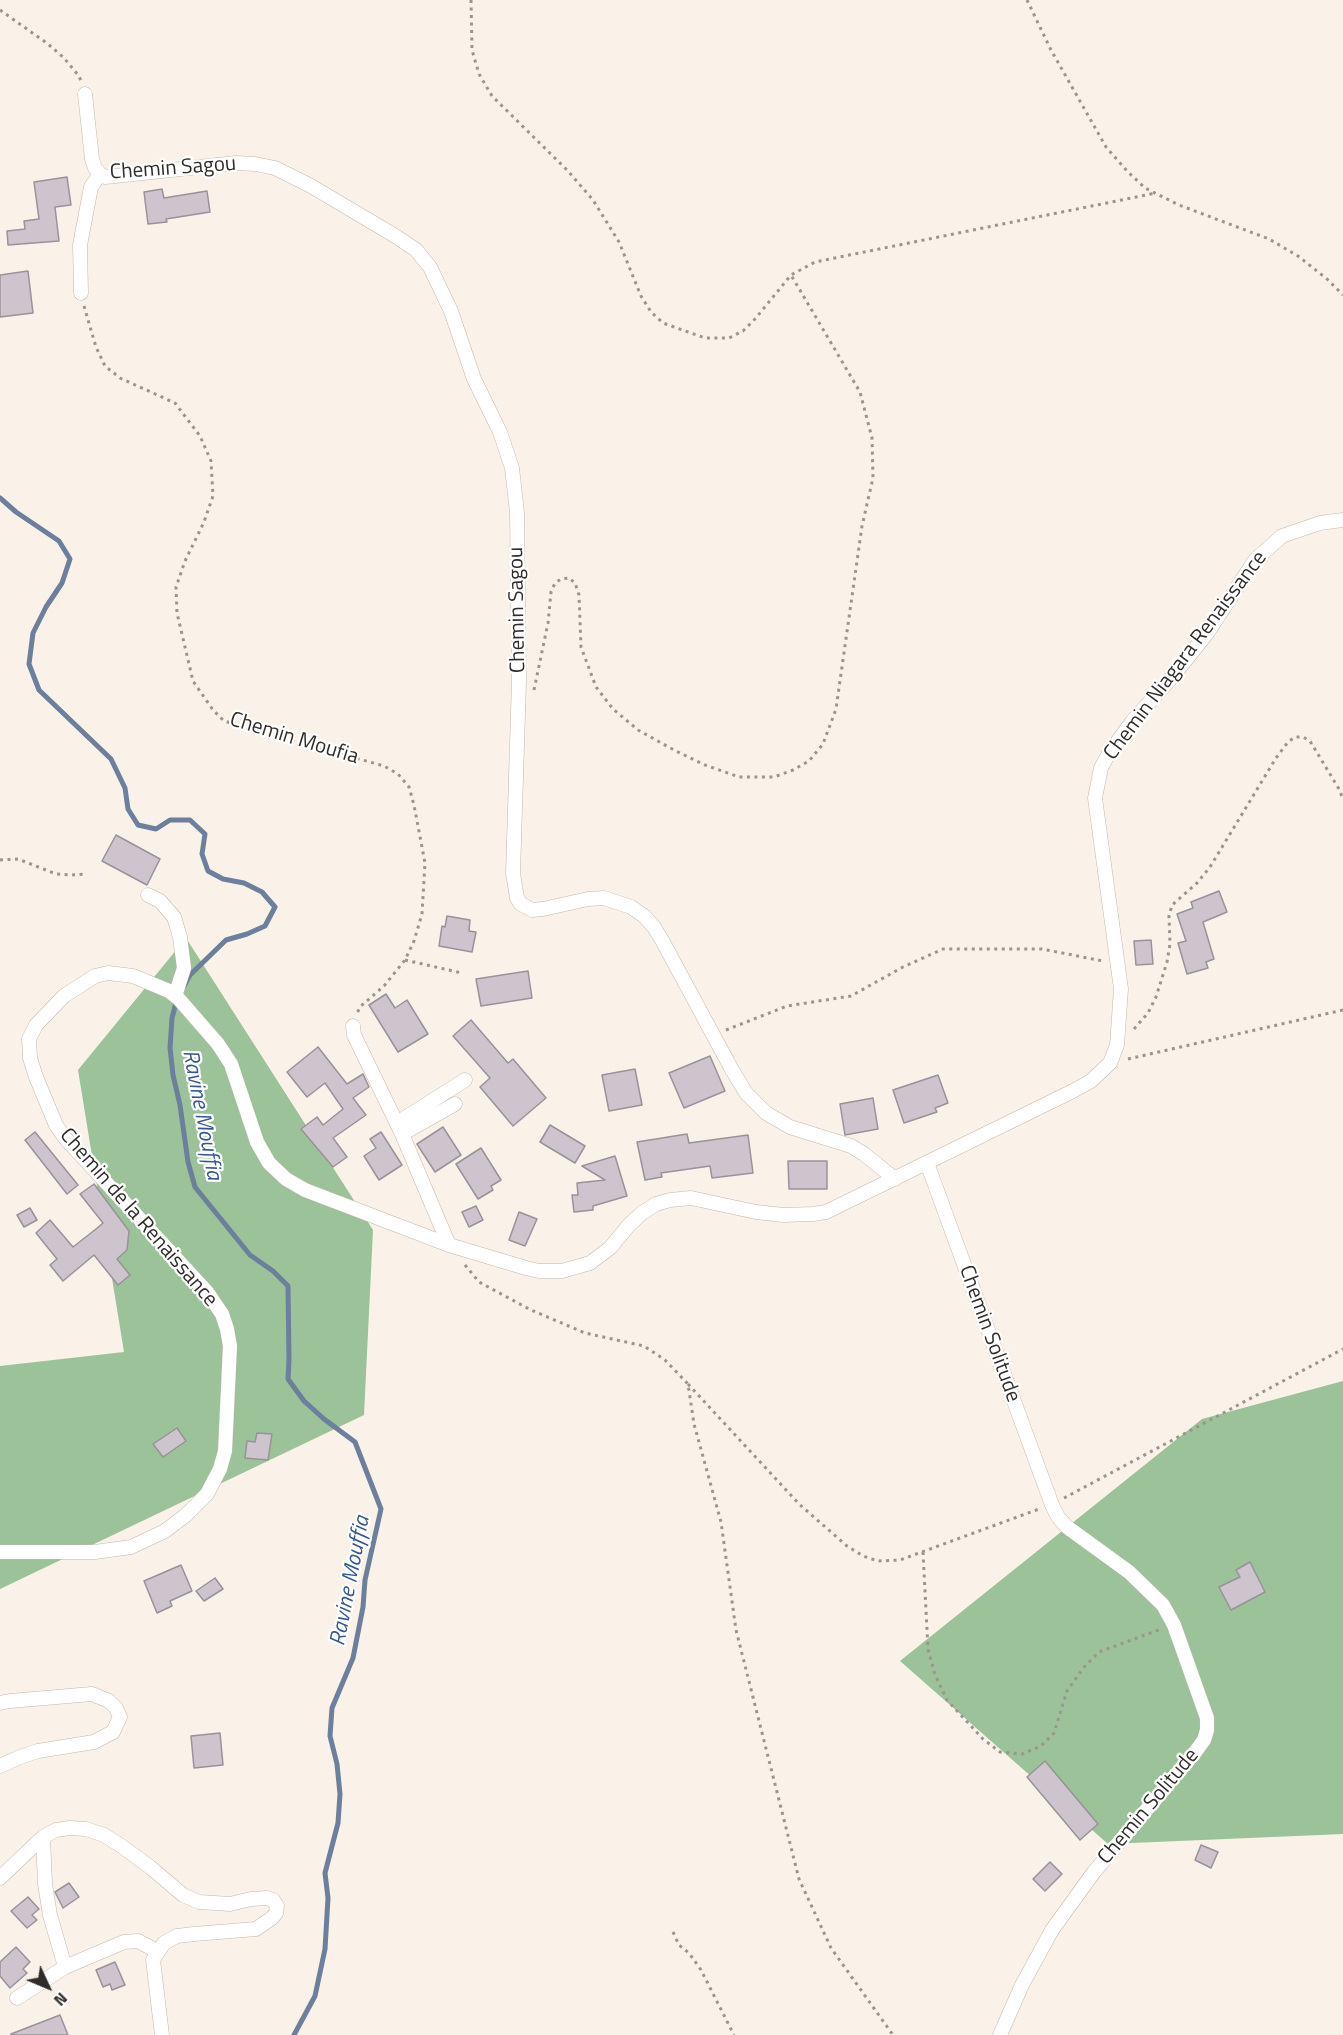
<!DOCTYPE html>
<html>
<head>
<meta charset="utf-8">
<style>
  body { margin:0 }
  #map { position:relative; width:1343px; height:2035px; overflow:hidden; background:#faf2e8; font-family:"Titillium Web",sans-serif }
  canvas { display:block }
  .north { position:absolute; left:18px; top:1957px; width:60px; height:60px; -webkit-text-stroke:4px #fff; paint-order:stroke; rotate:134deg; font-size:16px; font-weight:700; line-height:24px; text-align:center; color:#2f2c29 }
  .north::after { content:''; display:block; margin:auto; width:21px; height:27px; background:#2f2c29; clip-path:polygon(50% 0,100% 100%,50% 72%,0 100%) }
</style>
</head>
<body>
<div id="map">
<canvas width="1343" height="2035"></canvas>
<div class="north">N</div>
</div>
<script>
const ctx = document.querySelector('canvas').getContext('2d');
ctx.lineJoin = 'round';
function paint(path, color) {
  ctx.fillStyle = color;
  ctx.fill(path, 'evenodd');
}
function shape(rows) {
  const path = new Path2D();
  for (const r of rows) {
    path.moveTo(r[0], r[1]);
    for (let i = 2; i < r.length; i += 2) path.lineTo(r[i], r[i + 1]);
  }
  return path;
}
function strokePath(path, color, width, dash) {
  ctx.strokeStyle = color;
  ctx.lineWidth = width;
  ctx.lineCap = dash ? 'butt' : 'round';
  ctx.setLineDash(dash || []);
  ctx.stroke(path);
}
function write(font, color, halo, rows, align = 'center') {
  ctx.font = font + ' "Titillium Web",sans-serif';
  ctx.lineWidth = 4.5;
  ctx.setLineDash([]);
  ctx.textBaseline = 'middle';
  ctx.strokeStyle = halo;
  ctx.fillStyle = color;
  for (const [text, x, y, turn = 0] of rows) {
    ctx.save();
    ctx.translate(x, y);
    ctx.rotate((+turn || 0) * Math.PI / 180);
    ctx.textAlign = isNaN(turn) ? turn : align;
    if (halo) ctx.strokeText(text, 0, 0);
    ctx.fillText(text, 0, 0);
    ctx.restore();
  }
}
paint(shape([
  [186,938,373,1230,364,1415,0,1589,0,1366,124,1352,78,1070],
  [1343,1381,1343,1834,1108,1844,900,1661,1202,1419]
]), '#9bc298');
strokePath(shape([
  [0,498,16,512,59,541,70,559,62,583,46,607,33,633,29,664,39,690,111,759,125,788,128,809,138,825,156,829,170,820,190,820,205,834,202,854,208,871,223,879,244,883,262,892,275,907,265,926,247,934,226,940,190,975,184,986],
  [177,999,172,1018,170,1048,173,1075,180,1105,188,1162,195,1187,250,1255,273,1271,288,1286,289,1360,288,1379,304,1401,324,1419,355,1442,381,1509,365,1580,363,1607,353,1658,332,1708,330,1736,337,1764,340,1794,338,1823,325,1873,328,1898,325,1949,315,1996,294,2035]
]), '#6c7f9d', 5);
const building = shape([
  [67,177,71,205,55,207,59,241,8,245,7,231,25,229,24,221,39,219,34,182,67,177],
  [162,189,164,198,207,191,210,212,166,219,167,222,148,224,144,192,162,189],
  [28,271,33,313,0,317,0,275,28,271],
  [116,835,160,859,147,885,102,861,116,835],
  [1219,891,1227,912,1203,922,1214,959,1206,962,1208,968,1187,974,1178,943,1186,941,1177,914,1193,908,1191,902,1219,891],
  [447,916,470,920,469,931,476,932,472,952,439,946,442,926,445,927,447,916],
  [1151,940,1153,964,1136,965,1134,941,1151,940],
  [528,971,532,998,481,1006,476,979,528,971],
  [386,994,395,1008,407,1000,428,1034,398,1052,369,1005,386,994],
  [471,1020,508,1063,513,1059,546,1098,513,1126,480,1087,490,1078,453,1036,471,1020],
  [318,1047,347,1084,363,1074,369,1087,353,1098,366,1115,333,1138,347,1157,333,1167,301,1129,317,1117,323,1125,343,1109,325,1083,307,1097,287,1072,318,1047],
  [710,1056,725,1091,684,1108,669,1073,710,1056],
  [635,1069,642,1105,609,1111,602,1075,635,1069],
  [938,1075,948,1103,935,1108,937,1112,904,1123,893,1090,938,1075],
  [873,1098,878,1129,845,1135,840,1104,873,1098],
  [550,1125,585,1146,575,1163,540,1142,550,1125],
  [443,1127,461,1155,435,1172,417,1144,443,1127],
  [35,1132,78,1185,67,1194,25,1140,35,1132],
  [381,1132,402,1165,379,1180,364,1156,376,1148,370,1139,381,1132],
  [687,1134,689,1143,748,1135,753,1173,712,1178,710,1166,661,1173,662,1177,645,1180,637,1142,687,1134],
  [481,1148,501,1180,491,1186,493,1190,478,1199,456,1164,481,1148],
  [615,1156,627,1196,593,1206,593,1210,574,1212,572,1195,578,1195,577,1183,605,1180,582,1166,615,1156],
  [788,1161,827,1161,827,1189,789,1189,788,1161],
  [94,1184,129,1231,127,1250,117,1259,130,1275,118,1285,94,1255,63,1281,50,1265,57,1259,36,1233,50,1220,73,1247,96,1229,103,1223,80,1194,94,1184],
  [476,1206,483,1220,469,1227,462,1212,476,1206],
  [30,1208,37,1220,24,1227,17,1215,30,1208],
  [519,1212,537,1219,525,1246,509,1240,519,1212],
  [177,1428,186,1441,163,1457,153,1444,177,1428],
  [257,1433,272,1434,268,1460,245,1458,247,1441,255,1442,257,1433],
  [1250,1562,1265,1592,1231,1610,1219,1587,1240,1577,1236,1570,1250,1562],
  [181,1565,192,1591,170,1601,172,1606,157,1613,144,1581,181,1565],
  [215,1578,223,1589,204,1601,196,1591,215,1578],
  [220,1733,223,1765,194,1768,191,1736,220,1733],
  [1045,1761,1098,1824,1080,1840,1027,1777,1045,1761],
  [1201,1845,1218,1852,1211,1868,1195,1860,1201,1845],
  [1050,1862,1062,1874,1045,1891,1033,1879,1050,1862],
  [69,1883,79,1897,63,1908,55,1892,69,1883],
  [28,1897,39,1909,32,1915,37,1920,27,1928,11,1911,28,1897],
  [16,1947,30,1962,23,1969,27,1973,10,1988,0,1976,0,1962,16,1947],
  [115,1962,125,1985,112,1990,110,1984,103,1987,96,1970,115,1962],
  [60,2015,68,2035,11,2035,11,2034,60,2015]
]);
paint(building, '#cdc4cd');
strokePath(building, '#9a929a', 1.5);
const minor = shape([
  [85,94,92,159,95,168,100,174,105,177,115,176,236,163,255,164,275,168,311,186,397,237,416,250,430,267,451,311,474,379,500,432,512,468,517,512,519,681,513,873,517,898,521,904,532,910,543,909,588,899,604,898,631,907,644,916,654,927,663,942,731,1068,746,1093,766,1113,790,1127,851,1146,864,1154,895,1179],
  [81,293,80,245,91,187,100,174],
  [148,895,160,901,174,917,180,937,184,968,175,996],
  [353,1026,354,1035,402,1134,449,1245],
  [397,1123,465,1080],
  [402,1134,455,1104],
  [927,1163,1052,1505,1058,1517,1067,1527,1129,1572,1163,1605,1174,1625,1207,1718,1207,1730,1204,1740,1196,1751,1094,1872,1052,1930,1022,1985,1000,2035],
  [0,1552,95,1552,131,1547,165,1531,186,1515,207,1494,220,1469,225,1451,230,1346,227,1329,222,1314,207,1292,65,1138,56,1125,36,1077,30,1058,29,1039,36,1025,64,996,95,976,108,973,133,976,169,991,178,998,218,1044,231,1064,257,1142,269,1163,286,1179,305,1190,449,1245,526,1268,539,1271,562,1271,590,1263,610,1248,629,1225,642,1213,656,1204,670,1200,691,1198,756,1212,783,1215,813,1214,826,1212,1073,1091,1091,1081,1110,1063,1117,1045,1121,989,1095,798,1101,768,1108,755,1131,723,1173,676,1208,632,1255,560,1282,536,1320,523,1343,520],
  [0,1703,10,1701,92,1694,109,1701,116,1708,120,1717,113,1732,94,1742,38,1751,20,1757,0,1766],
  [43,1837,45,1884,50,1915,65,1967],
  [0,1878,43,1837,56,1830,70,1828,86,1829,104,1835,120,1845,150,1867,183,1895,199,1902,230,1904,251,1899,267,1898,273,1900,277,1906,276,1913,272,1918,256,1929,194,1934,177,1936,164,1943,153,1960,162,2035],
  [17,1998,65,1967,124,1942,138,1941,157,1951]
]);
strokePath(minor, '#c0b8af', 15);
strokePath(shape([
  [471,0,472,50,479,74,492,96,568,171,593,200,619,242,641,296,651,312,663,323,705,338,729,338,743,331,755,319,791,275,815,262,1156,193],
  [1027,0,1051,50,1106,147,1127,171,1145,188,1179,205,1269,239,1298,256,1327,279,1343,295],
  [0,10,48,44,64,58,79,76,81,81],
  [84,306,96,347,105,366,120,378,175,403,200,436,211,461,213,496,204,522,185,561,176,587,177,613,193,681,213,710,224,721,384,766,398,774,409,787,414,805,425,863,422,914,414,941,405,960,384,986,361,1006,357,1013],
  [534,690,548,623,551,592,555,583,561,579,569,578,575,583,579,595,581,647,596,687,613,709,638,730,674,750,705,765,739,777,774,777,793,770,809,761,823,744,836,709,862,526,873,478,872,438,860,392,791,275],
  [0,860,18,859,56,874,71,875,86,874],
  [405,960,462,973],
  [1134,1029,1148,1013,1156,997,1167,962,1170,944,1169,916,1172,905,1197,883,1210,867,1276,758,1288,742,1295,737,1303,737,1310,741,1339,789,1343,799],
  [726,1030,787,1006,851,996,903,967,943,949,1042,949,1103,961],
  [1128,1059,1343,1010],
  [465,1265,479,1282,531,1310,585,1333,644,1346,665,1360,688,1384,694,1424,721,1522,736,1630,799,1879,831,1948,893,2035],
  [688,1384,799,1504,847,1546,863,1556,878,1561,900,1560,1039,1509],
  [1064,1498,1343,1349],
  [923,1552,928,1649,935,1675,947,1700,983,1739,1000,1752,1022,1754,1041,1746,1054,1733,1067,1691,1084,1667,1099,1652,1161,1629],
  [673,1932,679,1945,689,1953,701,1970,734,2035]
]), '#9b958e', 3, [3, 4.5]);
strokePath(minor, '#fff', 14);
write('21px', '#2f2c29', '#fff', [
  ["Chemin Sagou",173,169,-4],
  ["Chemin Sagou",518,610,-91],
  ["Chemin Niagara Renaissance",1186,656,-53],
  ["Chemin Moufia",294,739,17],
  ["Chemin de la Renaissance",138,1218,49],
  ["Chemin Solitude",989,1334,70],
  ["Chemin Solitude",1149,1807,-50]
]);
write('italic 22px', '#335791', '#fff', [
  ["Ravine Mouffia",201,1115,79],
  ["Ravine Mouffia",351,1581,-79]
]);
</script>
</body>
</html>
